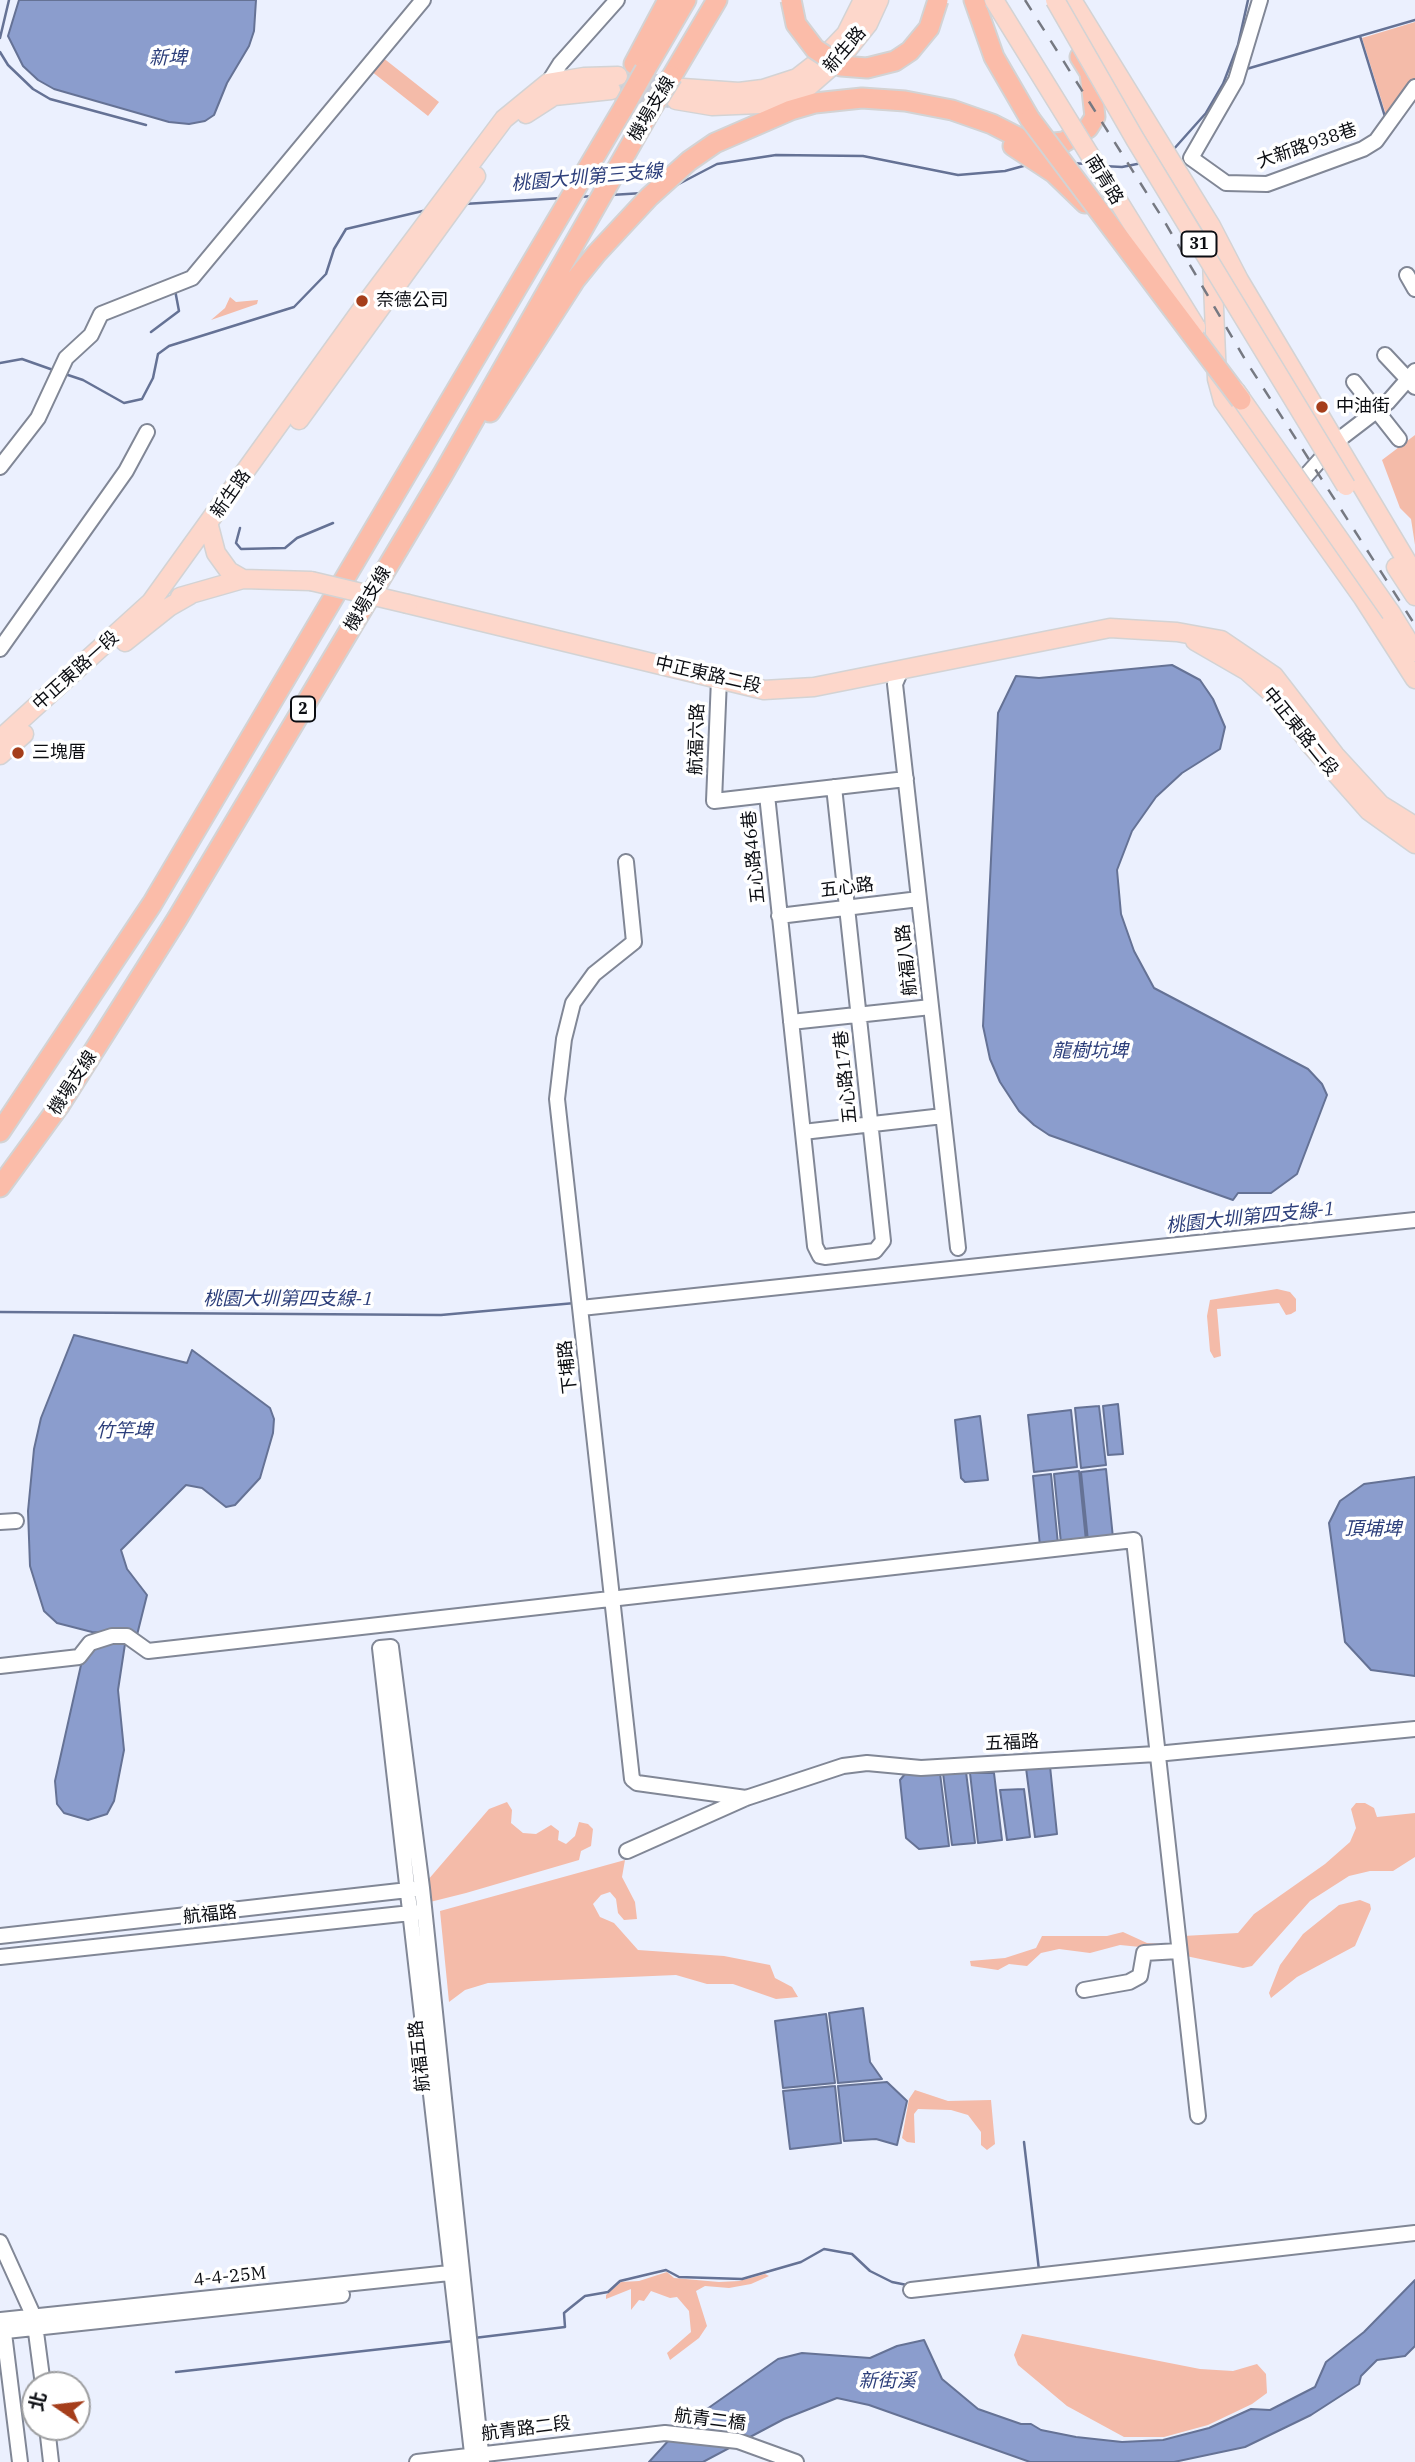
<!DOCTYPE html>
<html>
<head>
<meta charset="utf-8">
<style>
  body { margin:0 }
  #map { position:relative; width:1415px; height:2462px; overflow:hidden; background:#ebf0fe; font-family:"IBM Plex Serif","Noto Sans TC",serif }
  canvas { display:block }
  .north { position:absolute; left:21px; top:2371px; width:70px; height:70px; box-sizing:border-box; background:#fff; border:2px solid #9d9ea0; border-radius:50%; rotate:284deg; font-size:19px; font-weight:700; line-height:28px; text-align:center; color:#0b0d12 }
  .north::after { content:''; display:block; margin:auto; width:24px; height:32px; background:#a53e1b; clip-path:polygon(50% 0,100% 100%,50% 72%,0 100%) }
</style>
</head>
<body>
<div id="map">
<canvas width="1415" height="2462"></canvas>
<div class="north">北</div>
</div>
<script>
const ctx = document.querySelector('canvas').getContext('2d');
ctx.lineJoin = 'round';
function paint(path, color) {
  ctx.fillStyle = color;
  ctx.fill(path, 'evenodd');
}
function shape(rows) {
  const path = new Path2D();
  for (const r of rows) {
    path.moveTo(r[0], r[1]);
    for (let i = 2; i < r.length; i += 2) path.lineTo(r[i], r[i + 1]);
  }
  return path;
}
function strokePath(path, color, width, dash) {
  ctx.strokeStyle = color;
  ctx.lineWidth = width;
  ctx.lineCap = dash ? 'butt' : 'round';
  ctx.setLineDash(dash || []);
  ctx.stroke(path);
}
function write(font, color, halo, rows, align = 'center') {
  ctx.font = font + ' "IBM Plex Serif","Noto Sans TC",serif';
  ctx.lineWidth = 7;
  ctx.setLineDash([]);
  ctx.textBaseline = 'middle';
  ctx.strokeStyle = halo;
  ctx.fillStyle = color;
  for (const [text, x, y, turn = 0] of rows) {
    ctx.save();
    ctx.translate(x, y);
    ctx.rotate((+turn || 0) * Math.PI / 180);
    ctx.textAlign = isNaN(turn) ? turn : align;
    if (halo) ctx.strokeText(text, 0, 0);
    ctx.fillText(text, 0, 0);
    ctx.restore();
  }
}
paint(shape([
  [1415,22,1415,78,1386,115,1362,38],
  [382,57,439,102,428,116,371,71],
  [230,297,236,302,258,300,257,304,211,320,225,308],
  [1415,435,1415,545,1411,519,1400,508,1382,460],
  [1277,1289,1290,1292,1296,1299,1296,1311,1291,1314,1286,1315,1279,1303,1217,1309,1221,1356,1214,1358,1210,1351,1207,1316,1210,1300],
  [507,1802,512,1810,511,1823,523,1833,536,1834,551,1825,559,1831,558,1840,566,1844,575,1836,579,1822,588,1824,593,1829,591,1846,581,1851,579,1860,466,1893,414,1906,409,1902,489,1809],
  [1356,1803,1365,1803,1374,1808,1377,1817,1415,1813,1415,1857,1393,1871,1370,1871,1349,1876,1310,1901,1252,1966,1243,1968,1186,1956,1183,1936,1238,1933,1254,1914,1325,1864,1350,1842,1356,1828,1351,1809],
  [625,1860,622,1877,635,1902,637,1919,624,1920,618,1913,616,1899,610,1892,601,1895,593,1904,600,1917,614,1923,638,1950,724,1956,770,1965,775,1978,792,1987,798,1997,776,1999,733,1984,707,1984,676,1975,488,1983,465,1990,449,2002,440,1911],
  [1360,1900,1370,1904,1371,1909,1355,1946,1297,1977,1271,1998,1269,1993,1280,1965,1303,1934,1339,1905],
  [1123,1932,1147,1943,1161,1944,1161,1949,1120,1945,1090,1953,1059,1949,1041,1953,1027,1966,1009,1964,998,1970,971,1966,970,1961,1005,1958,1036,1948,1042,1936,1107,1936],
  [915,2090,948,2101,991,2100,995,2144,987,2150,981,2145,981,2132,968,2115,951,2110,918,2109,914,2114,915,2143,907,2142,902,2138,909,2099],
  [667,2272,674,2278,719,2282,739,2281,765,2274,769,2276,751,2284,729,2288,705,2286,696,2291,707,2326,699,2338,670,2360,667,2353,691,2332,689,2311,677,2297,670,2298,651,2291,644,2301,639,2300,631,2310,631,2289,606,2299,606,2295,621,2282,639,2281],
  [1022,2334,1200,2369,1233,2371,1257,2364,1266,2374,1267,2393,1252,2404,1208,2425,1164,2437,1124,2437,1067,2406,1018,2365,1014,2355]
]), '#f4bba9');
const water = shape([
  [19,0,256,0,254,31,249,46,227,83,214,115,205,121,189,124,169,122,54,89,38,80,23,66,8,36,19,0],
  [1172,665,1200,680,1213,699,1225,727,1220,749,1182,773,1156,797,1132,831,1117,870,1121,914,1134,951,1154,988,1308,1069,1322,1084,1327,1095,1297,1174,1271,1193,1238,1193,1233,1200,1049,1135,1034,1125,1019,1111,1000,1082,990,1059,983,1026,998,713,1016,676,1039,678,1172,665],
  [74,1335,187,1363,192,1350,270,1408,274,1419,273,1433,260,1478,235,1505,226,1507,202,1488,186,1485,121,1550,127,1569,147,1595,137,1635,92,1632,57,1623,44,1611,30,1566,28,1511,34,1449,41,1418,74,1335],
  [1118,1404,1123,1454,1108,1455,1103,1406,1118,1404],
  [1099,1406,1106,1465,1081,1468,1075,1408,1099,1406],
  [1071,1410,1077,1467,1034,1472,1028,1415,1071,1410],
  [980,1416,988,1480,965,1482,961,1478,955,1420,980,1416],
  [1106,1469,1113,1538,1088,1541,1081,1472,1106,1469],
  [1079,1471,1086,1541,1061,1543,1054,1474,1079,1471],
  [1051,1474,1058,1544,1040,1546,1033,1476,1051,1474],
  [1415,1477,1415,1676,1371,1670,1345,1642,1329,1523,1340,1501,1364,1484,1415,1477],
  [104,1641,125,1644,118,1690,124,1750,114,1801,107,1814,88,1820,64,1813,57,1804,55,1781,81,1665,95,1644,104,1641],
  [1050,1766,1057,1834,1035,1837,1026,1768,1050,1766],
  [966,1772,975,1843,952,1845,943,1773,966,1772],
  [940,1773,949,1846,919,1849,906,1838,900,1780,905,1774,940,1773],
  [970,1773,994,1773,1002,1840,978,1843,970,1773],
  [1024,1789,1030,1837,1007,1840,1000,1790,1024,1789],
  [863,2008,870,2062,882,2079,838,2083,829,2013,863,2008],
  [826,2014,835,2083,783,2088,775,2021,826,2014],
  [887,2082,907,2101,897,2145,876,2139,844,2141,838,2086,887,2082],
  [835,2086,841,2143,790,2149,783,2091,835,2086],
  [1415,2280,1415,2346,1405,2356,1377,2360,1361,2376,1359,2384,1311,2415,1245,2447,1174,2462,1030,2462,869,2405,837,2398,784,2419,703,2462,649,2462,680,2428,778,2359,802,2353,870,2358,897,2346,924,2340,942,2379,978,2409,1021,2424,1031,2424,1041,2430,1076,2437,1122,2442,1163,2440,1209,2428,1251,2409,1270,2410,1315,2387,1326,2362,1364,2332,1415,2280]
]);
paint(water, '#8b9dcd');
strokePath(water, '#657295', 2);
strokePath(shape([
  [1360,36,1386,120],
  [0,38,9,0],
  [0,52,8,65,33,89,50,99,146,125],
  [1243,70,1415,20],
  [1173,150,1206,113,1223,84,1238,45,1248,0],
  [1072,163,1086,164],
  [1103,166,1122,167,1142,163],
  [673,187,717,164,776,155,863,156,958,175,1005,171,1027,165],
  [611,195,643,193],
  [579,197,594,196],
  [464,204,562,198],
  [151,332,179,311,175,290],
  [0,363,22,359,56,371],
  [65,374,83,380,124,403,142,399,153,378,158,354,169,346,294,307,326,274,334,249,346,229,427,210],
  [240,528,236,543,241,549,285,548,297,538,333,523],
  [0,1312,441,1315,575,1303],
  [1024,2142,1039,2270],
  [474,2338,565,2327,564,2313,570,2308,585,2296,608,2292,620,2281,666,2270,679,2277,742,2279,801,2262,824,2249,852,2254,870,2271,892,2282,907,2285],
  [176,2372,453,2341]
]), '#657295', 2.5);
strokePath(shape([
  [618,76,679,87],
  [611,90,670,99]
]), '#c9cedb', 18, [18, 9]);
const minor = shape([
  [1260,0,1236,80,1191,158,1226,183,1267,184,1363,149,1376,141,1415,87],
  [545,88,560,64,617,0],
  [1407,275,1415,289],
  [1385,355,1415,387],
  [1354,382,1399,439],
  [0,467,38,418,66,358,91,335,101,314,192,278,423,0],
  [1295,488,1337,441,1388,402,1415,371],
  [0,649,126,471,147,432],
  [901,670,895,684,958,1248],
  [719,679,714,801,906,779],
  [767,795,815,1246,820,1256,825,1257,875,1251,883,1241,834,787],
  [626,862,634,942,594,974,573,1003,564,1039,557,1099,632,1779,637,1783,746,1798],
  [779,916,919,899],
  [791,1022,931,1007],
  [803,1132,943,1116],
  [581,1308,1415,1220],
  [0,1522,16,1521],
  [0,1666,79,1657,90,1643,112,1636,127,1636,148,1651,1134,1540,1198,2116],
  [627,1851,746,1798,843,1766,867,1763,921,1768,1156,1754,1415,1729],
  [0,1936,417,1889],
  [0,1957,420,1912],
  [1084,1990,1129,1982,1140,1976,1144,1953,1179,1951],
  [0,2242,34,2317,43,2385],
  [911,2290,1415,2233],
  [1,2320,459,2272],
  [3,2325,20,2462],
  [6,2331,342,2295],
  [47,2427,51,2462],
  [417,2462,665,2433,738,2441,796,2462],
  [473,2462,380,1648,391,1647,422,1888,482,2462]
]);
const major = shape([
  [1072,0,1211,226,1239,280,1415,575],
  [683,88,739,92,763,89,797,78,824,57,846,34,863,0],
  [676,100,712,106,760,104,808,87,840,59,868,24,879,0],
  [526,114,554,96,611,90],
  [1212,261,1217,379,1223,401,1363,598,1415,679],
  [299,420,476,176],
  [209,526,216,553,229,571,243,579],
  [1396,567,1415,596],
  [180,597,243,579,311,581],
  [408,604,764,690,814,687,1110,628,1177,632,1221,640,1274,676,1335,755,1381,805,1415,826],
  [1391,613,1415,652],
  [1195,641,1247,671,1276,697,1309,743,1369,811,1415,844],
  [125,642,169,607,190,595],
  [0,739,151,602,367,302,504,119,548,83,584,77,618,76],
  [0,755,24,734]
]);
const highway = shape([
  [974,0,994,57,1030,119],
  [634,64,668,0],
  [645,70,686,0],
  [672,76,717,0],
  [1013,146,1054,173,1085,203],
  [490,412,575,280,596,254,649,197,689,161,715,143,791,110,815,103,862,98,905,101,952,110,992,124,1033,145,1064,142,1088,128,1095,117,1090,73,1080,57],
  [0,1132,152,904,624,107],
  [0,1187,59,1106,177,919,443,474,650,111]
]);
strokePath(minor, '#818796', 18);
strokePath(major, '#d3d3d4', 21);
strokePath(highway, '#d3d3d4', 23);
strokePath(minor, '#fff', 14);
strokePath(major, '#fdd7cb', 18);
strokePath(highway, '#fbbca9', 19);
strokePath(shape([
  [1025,0,1163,219,1246,361,1415,625]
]), '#767982', 2.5, [12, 12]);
const majorBridge = shape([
  [994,0,1196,327],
  [1055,0,1135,139,1346,486],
  [1235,390,1391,613],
  [311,581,408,604]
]);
const highwayBridge = shape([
  [791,0,796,24,815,49,841,66,867,68,895,61,910,51,929,28,938,0],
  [624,107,645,70],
  [650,111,672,76],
  [1030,119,1241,400]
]);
strokePath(majorBridge, '#d3d3d4', 21, []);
strokePath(highwayBridge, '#d3d3d4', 23, []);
strokePath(majorBridge, '#fdd7cb', 18);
strokePath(highwayBridge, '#fbbca9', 19);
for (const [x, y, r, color] of [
  [362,301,7,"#a53e1b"],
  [1322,407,7,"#a53e1b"],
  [18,753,7,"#a53e1b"]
]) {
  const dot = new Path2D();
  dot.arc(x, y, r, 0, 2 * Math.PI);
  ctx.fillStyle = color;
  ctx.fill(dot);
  strokePath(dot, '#fff', 2.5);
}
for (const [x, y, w] of [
  [1199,244,35],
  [303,709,24]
]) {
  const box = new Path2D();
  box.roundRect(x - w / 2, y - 12.5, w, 25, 5);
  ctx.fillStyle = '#fff';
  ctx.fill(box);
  strokePath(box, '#0b0d12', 2);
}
write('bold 16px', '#0b0d12', null, [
  ["31",1199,244],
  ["2",303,709]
]);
write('18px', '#0b0d12', '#fff', [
  ["新生路",845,50,-49],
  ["機場支線",652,109,-59],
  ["大新路938巷",1307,146,-19],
  ["南青路",1104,180,58],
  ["新生路",231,494,-55],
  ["機場支線",368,599,-59],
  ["中正東路一段",76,671,-42],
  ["中正東路二段",708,675,13],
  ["中正東路二段",1300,732,51],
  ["航福六路",697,739,-88],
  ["五心路46巷",754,857,-96],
  ["五心路",847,888,-7],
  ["航福八路",907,960,-96],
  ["五心路17巷",846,1077,-96],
  ["機場支線",73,1083,-57],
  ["下埔路",568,1367,-96],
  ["五福路",1012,1743,-3],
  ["航福路",210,1915,-6],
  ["航福五路",420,2056,-96],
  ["4-4-25M",230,2277,-6],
  ["航青二橋",710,2420,7],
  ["航青路二段",526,2429,-7]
]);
write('18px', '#0b0d12', '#fff', [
  ["奈德公司",376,301],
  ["中油街",1336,407],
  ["三塊厝",32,753]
], 'left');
write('italic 19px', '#2d3f7b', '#fff', [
  ["新埤",168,59],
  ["桃園大圳第三支線",587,178,-5],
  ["龍樹坑埤",1090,1052],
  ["桃園大圳第四支線-1",1250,1218,-6],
  ["桃園大圳第四支線-1",288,1300],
  ["竹竿埤",124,1432],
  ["頂埔埤",1373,1530],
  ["新街溪",887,2382]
]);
</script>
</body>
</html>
